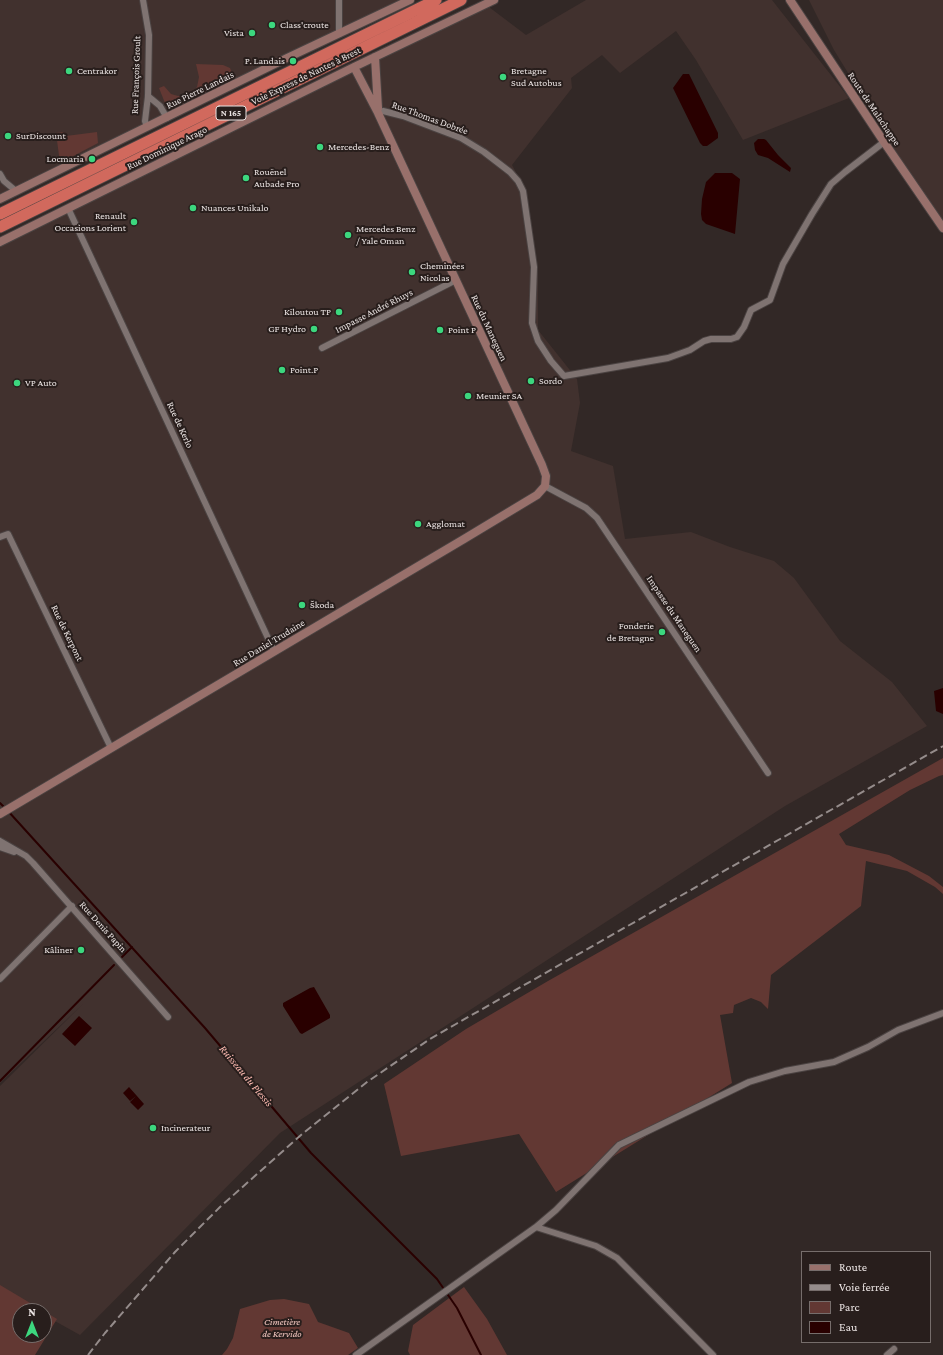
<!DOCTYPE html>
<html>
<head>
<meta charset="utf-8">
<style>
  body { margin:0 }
  #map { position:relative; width:943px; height:1355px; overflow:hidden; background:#322826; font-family:"Crimson Pro",serif }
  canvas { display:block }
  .legend { position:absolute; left:801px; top:1251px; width:130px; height:92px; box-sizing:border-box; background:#281e1c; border:1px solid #766d6b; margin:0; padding:5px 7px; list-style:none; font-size:12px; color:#eae3e2 }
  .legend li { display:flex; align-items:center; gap:8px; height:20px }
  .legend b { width:20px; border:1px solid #766d6b }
  .north { position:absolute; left:12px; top:1303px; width:40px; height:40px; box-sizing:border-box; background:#281e1c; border:1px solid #766d6b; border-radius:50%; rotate:0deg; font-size:11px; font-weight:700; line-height:16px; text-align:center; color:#eae3e2 }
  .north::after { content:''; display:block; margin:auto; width:14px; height:18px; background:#3cd77e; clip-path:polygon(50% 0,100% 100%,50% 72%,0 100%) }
</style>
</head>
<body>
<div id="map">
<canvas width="943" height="1355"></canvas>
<ul class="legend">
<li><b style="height:5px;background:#98706b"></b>Route</li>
<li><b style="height:5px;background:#958c8b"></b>Voie ferrée</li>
<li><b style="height:11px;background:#623833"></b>Parc</li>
<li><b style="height:11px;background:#290000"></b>Eau</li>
</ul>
<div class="north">N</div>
</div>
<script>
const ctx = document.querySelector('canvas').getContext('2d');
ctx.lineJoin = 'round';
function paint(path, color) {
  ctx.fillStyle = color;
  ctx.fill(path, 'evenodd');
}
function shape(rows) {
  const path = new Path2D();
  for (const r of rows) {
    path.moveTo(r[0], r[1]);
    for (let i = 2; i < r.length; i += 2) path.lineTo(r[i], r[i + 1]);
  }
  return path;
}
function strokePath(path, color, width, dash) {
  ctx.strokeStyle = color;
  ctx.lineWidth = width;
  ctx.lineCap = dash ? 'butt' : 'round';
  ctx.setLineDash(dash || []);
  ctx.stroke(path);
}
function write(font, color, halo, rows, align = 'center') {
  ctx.font = font + ' "Crimson Pro",serif';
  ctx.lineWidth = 4;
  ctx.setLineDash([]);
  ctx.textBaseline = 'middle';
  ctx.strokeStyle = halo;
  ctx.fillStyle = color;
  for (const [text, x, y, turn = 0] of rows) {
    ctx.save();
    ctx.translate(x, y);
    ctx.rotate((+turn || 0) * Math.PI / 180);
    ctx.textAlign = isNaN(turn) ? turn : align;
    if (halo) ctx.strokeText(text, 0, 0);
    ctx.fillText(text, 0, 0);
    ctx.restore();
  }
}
paint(shape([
  [0,0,410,0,0,199],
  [586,0,772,0,849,98,743,140,696,60,676,31,620,73,602,55,571,78,572,88,512,165,527,193,538,272,538,330,577,379,580,403,571,451,613,466,625,539,691,532,730,547,774,561,794,578,840,641,892,682,927,726,785,806,280,1133,80,1335,44,1315,44,1311,0,1290,0,1086,84,1003,0,1083,0,242,485,4,526,35],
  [809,0,943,0,943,221,897,153,834,50]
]), '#41312e');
paint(shape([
  [196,64,223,65,230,68,232,73,228,80,226,83,179,107,172,106,165,103,159,88,164,86,171,94,178,96,193,92,197,87,199,77],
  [65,132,66,136,97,132,98,143,60,163,56,133],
  [943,758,943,775,939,776,910,790,839,834,846,845,889,855,929,876,943,887,943,894,935,887,907,871,866,861,861,906,771,975,768,1009,761,1002,751,998,734,1005,733,1013,720,1015,732,1083,556,1192,519,1134,401,1156,384,1084,466,1029,548,981],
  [0,1285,57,1319,35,1355,0,1355],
  [20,1311,44,1311,44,1335,20,1335],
  [464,1287,487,1319,507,1355,410,1355,408,1351,413,1325],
  [284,1299,309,1304,318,1322,349,1333,358,1348,348,1355,222,1355,227,1349,233,1338,240,1309,270,1300]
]), '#623833');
paint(shape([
  [683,74,689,74,718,133,718,138,707,146,703,146,700,143,673,88],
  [758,139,764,139,766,140,778,155,791,168,790,172,768,158,758,155,755,150,754,143],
  [715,173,732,173,740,179,735,234,706,224,702,220,701,214,702,199,706,182],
  [943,688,943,714,936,711,934,691],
  [314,987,330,1015,330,1018,302,1034,300,1033,283,1006,283,1003,310,988],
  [79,1016,92,1028,75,1046,62,1034],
  [129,1087,144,1104,138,1110,130,1102,136,1096,130,1101,123,1093]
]), '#290000');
strokePath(shape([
  [0,803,5,808],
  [8,811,205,1028,311,1153,437,1279,457,1308,481,1355],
  [122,957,132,947],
  [0,1081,114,965]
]), '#290000', 2);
const street = shape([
  [143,0,149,35,148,96,145,121,147,127],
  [339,34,339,0],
  [148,96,160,106,167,118],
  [378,113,383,111,403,116,461,138,484,152,510,172,518,181,523,191,534,267,532,323,538,341,551,361,564,376,668,358,690,350,704,341,711,339,731,339,737,337,744,327,751,310,770,300,783,264,812,214,831,184,845,172,884,142],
  [0,174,4,181,16,191],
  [68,208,274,651],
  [322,348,456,280],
  [545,486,586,508,597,518,768,773],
  [0,537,8,534,111,748],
  [0,841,26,856,33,863,168,1017],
  [0,847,14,852],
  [0,979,72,906],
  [536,1227,596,1246,617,1258,713,1355],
  [356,1355,536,1227,556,1210,619,1145,749,1082,785,1071,834,1062,868,1047,898,1030,943,1013],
  [887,1355,894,1349]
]);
const secondary = shape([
  [790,0,884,142,943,228],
  [375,57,378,108],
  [0,199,287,58,410,0],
  [0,242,354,67,494,0],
  [0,814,464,539,537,495,545,486,546,476,542,465,378,113,354,67]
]);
const highway = shape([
  [0,214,436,0],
  [0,227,461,0]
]);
strokePath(street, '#4b4342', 8);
strokePath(secondary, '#4b4342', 10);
strokePath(highway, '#4b4342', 13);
strokePath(street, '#7f7371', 6);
strokePath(secondary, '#98706b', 8);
strokePath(highway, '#d1695d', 11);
strokePath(shape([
  [88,1355,105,1333,175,1252,220,1207,301,1135,367,1082,430,1039,456,1024,943,746]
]), '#958c8b', 2, [8, 4]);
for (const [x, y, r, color] of [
  [272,25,4,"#3cd77e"],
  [252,33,4,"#3cd77e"],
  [293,61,4,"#3cd77e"],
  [69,71,4,"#3cd77e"],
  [503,77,4,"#3cd77e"],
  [8,136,4,"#3cd77e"],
  [320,147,4,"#3cd77e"],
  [92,159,4,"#3cd77e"],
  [246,178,4,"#3cd77e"],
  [193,208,4,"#3cd77e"],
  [134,222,4,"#3cd77e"],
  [348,235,4,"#3cd77e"],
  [412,272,4,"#3cd77e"],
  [339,312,4,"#3cd77e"],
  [314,329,4,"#3cd77e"],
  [440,330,4,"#3cd77e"],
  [282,370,4,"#3cd77e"],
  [531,381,4,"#3cd77e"],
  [17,383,4,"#3cd77e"],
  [468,396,4,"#3cd77e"],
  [418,524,4,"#3cd77e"],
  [302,605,4,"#3cd77e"],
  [662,632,4,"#3cd77e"],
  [81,950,4,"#3cd77e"],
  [153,1128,4,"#3cd77e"]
]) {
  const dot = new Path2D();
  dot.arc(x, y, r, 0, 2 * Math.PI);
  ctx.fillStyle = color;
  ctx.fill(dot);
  strokePath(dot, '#281e1c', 1.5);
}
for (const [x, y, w] of [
  [231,113,30]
]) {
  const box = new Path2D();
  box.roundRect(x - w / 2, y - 7, w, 14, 3);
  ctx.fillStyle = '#281e1c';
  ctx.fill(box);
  strokePath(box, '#eae3e2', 1);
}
write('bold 9px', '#eae3e2', null, [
  ["N 165",231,113]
]);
write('10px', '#eae3e2', '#281e1c', [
  ["Class'croute",280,25],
  ["Vista",244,33,"right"],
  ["P. Landais",285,61,"right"],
  ["Centrakor",77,71],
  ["Bretagne",511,71],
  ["Sud Autobus",511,83],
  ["SurDiscount",16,136],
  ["Mercedes-Benz",328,147],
  ["Locmaria",84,159,"right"],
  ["Rouënel",254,172],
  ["Aubade Pro",254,184],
  ["Nuances Unikalo",201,208],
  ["Renault",126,216,"right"],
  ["Occasions Lorient",126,228,"right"],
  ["Mercedes Benz",356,229],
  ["/ Yale Oman",356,241],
  ["Cheminées",420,266],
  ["Nicolas",420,278],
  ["Kiloutou TP",331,312,"right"],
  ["GF Hydro",306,329,"right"],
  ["Point P",448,330],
  ["Point.P",290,370],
  ["Sordo",539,381],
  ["VP Auto",25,383],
  ["Meunier SA",476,396],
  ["Agglomat",426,524],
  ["Škoda",310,605],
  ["Fonderie",654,626,"right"],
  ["de Bretagne",654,638,"right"],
  ["Kâliner",73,950,"right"],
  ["Incinerateur",161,1128]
], 'left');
write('10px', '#eae3e2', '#281e1c', [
  ["Rue François Groult",136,75,-88],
  ["Voie Express de Nantes à Brest",306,76,-26],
  ["Rue Pierre Landais",200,90,-26],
  ["Route de Malachappe",874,109,56],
  ["Rue Thomas Dobrée",430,118,20],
  ["Rue Dominique Arago",167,148,-26],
  ["Impasse André Rhuys",374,311,-27],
  ["Rue du Maneguen",489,328,65],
  ["Rue de Kerlo",180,425,65],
  ["Impasse du Maneguen",674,614,56],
  ["Rue de Kerpont",67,633,64],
  ["Rue Daniel Trudaine",269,643,-31],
  ["Rue Denis Papin",103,927,48]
]);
write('italic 10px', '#f4c7c0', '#281e1c', [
  ["Cimetière",282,1322],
  ["de Kervido",282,1334]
]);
write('italic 11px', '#ffbcb3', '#281e1c', [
  ["Ruisseau du Plessis",246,1076,50]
]);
</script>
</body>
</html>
